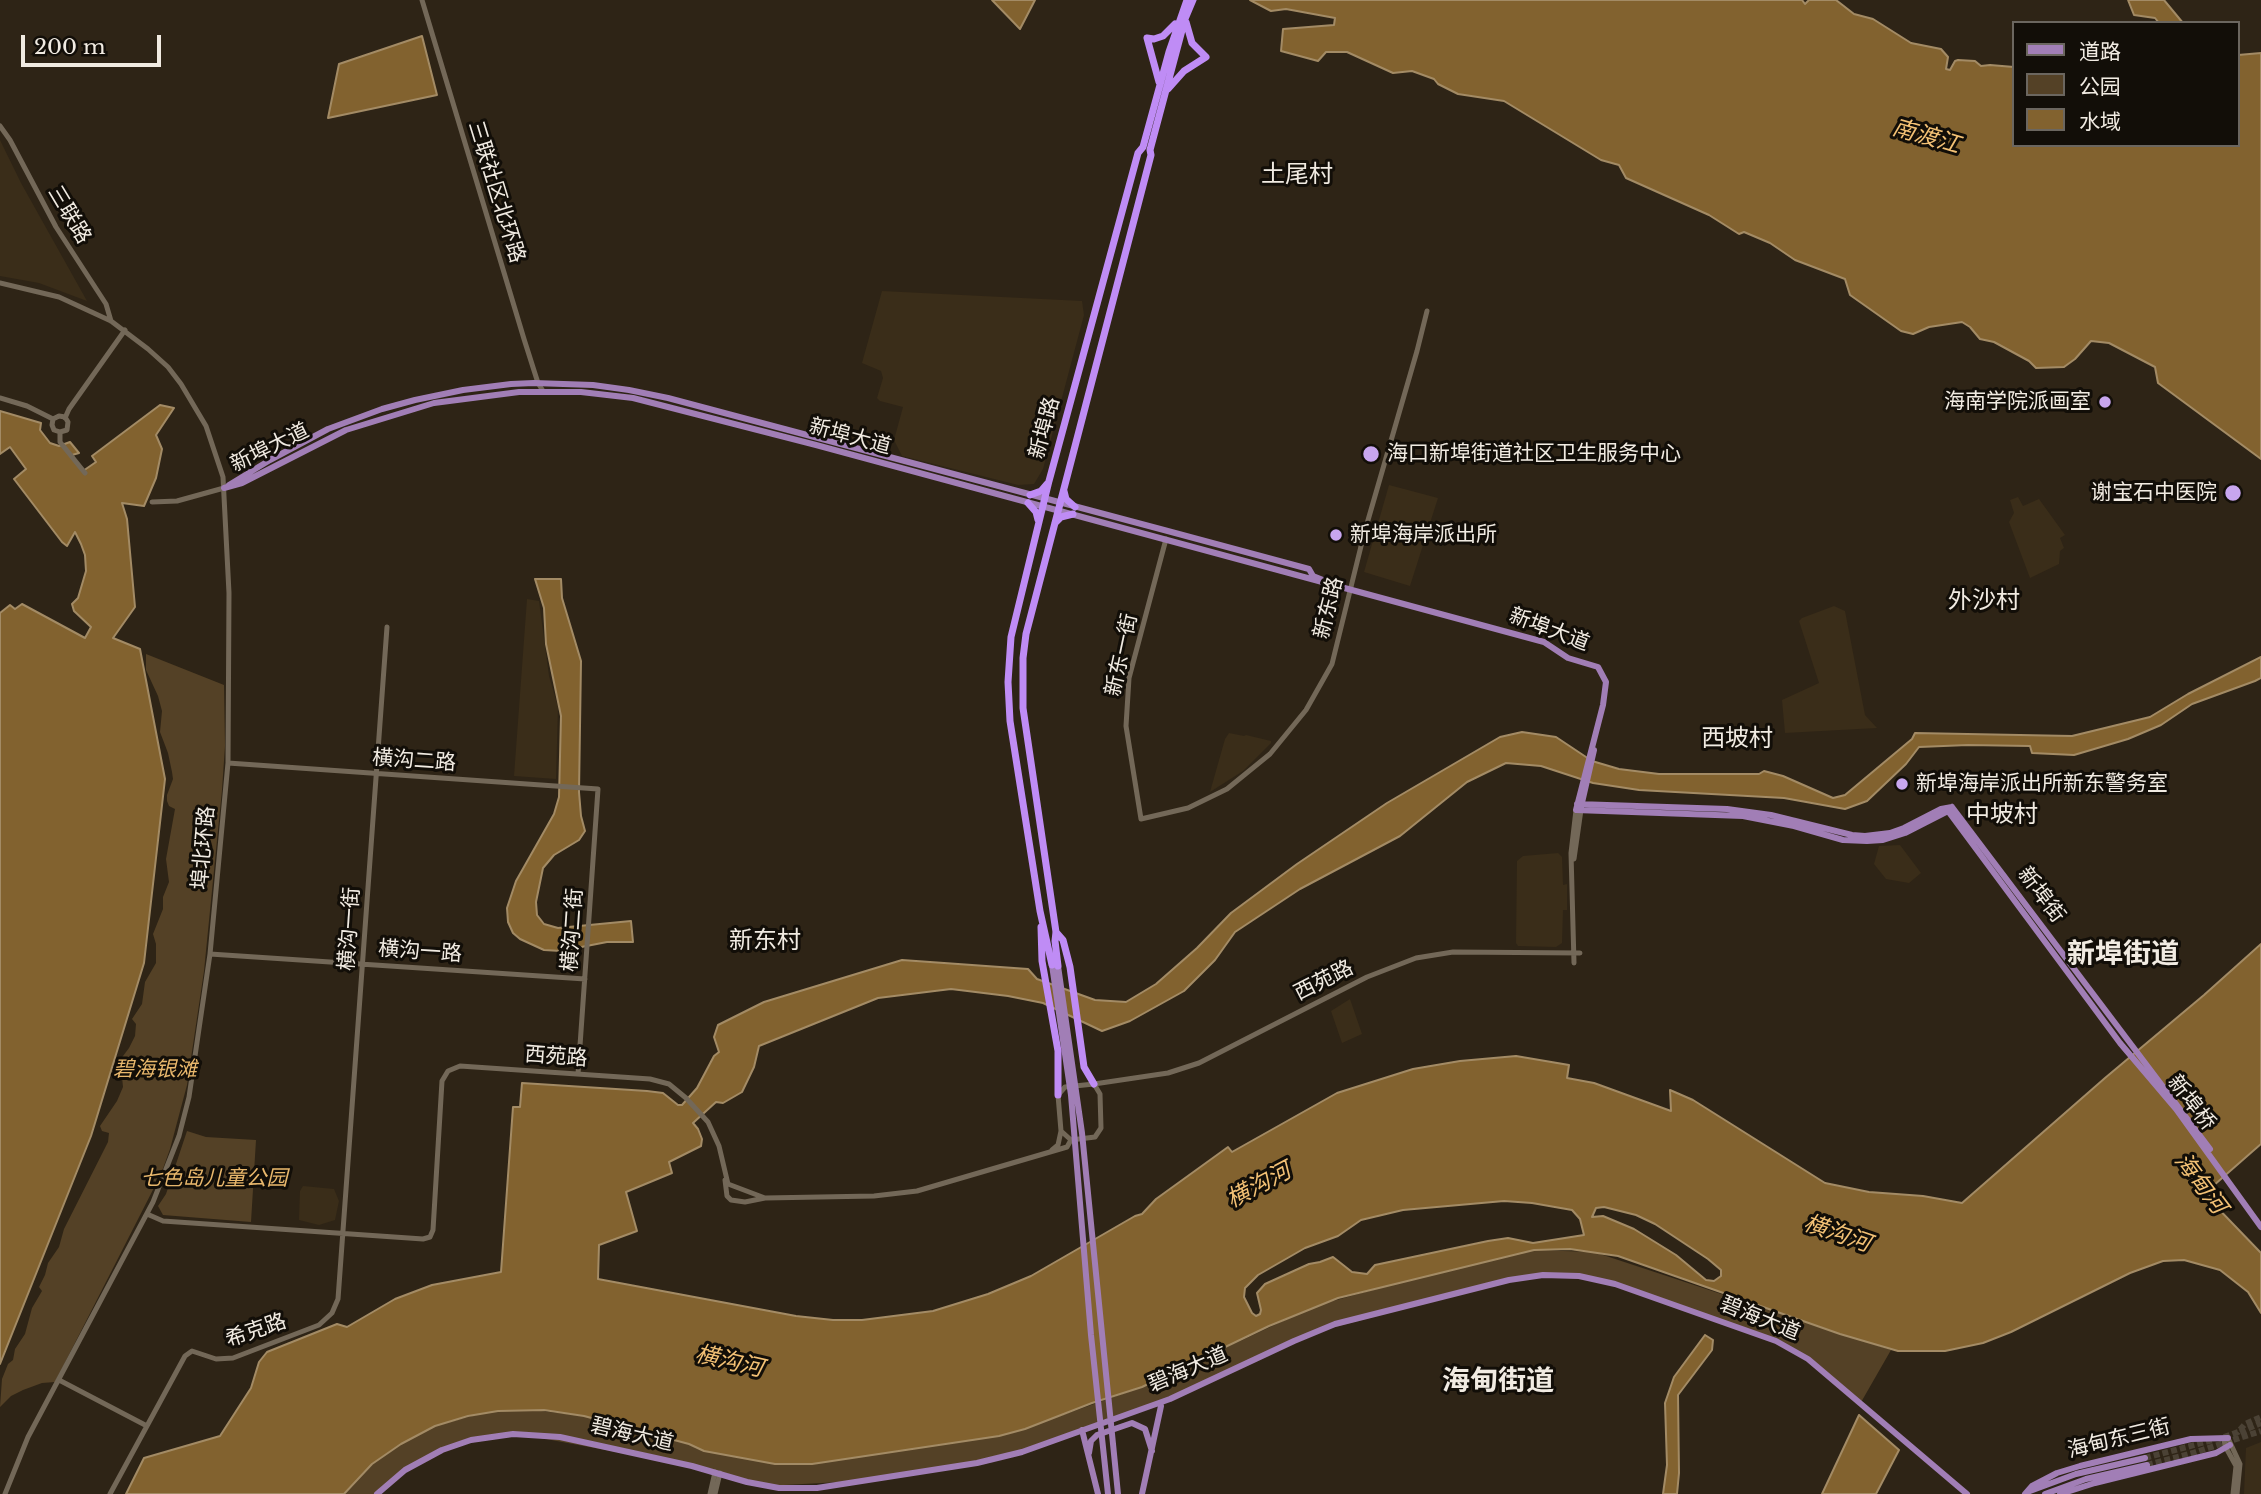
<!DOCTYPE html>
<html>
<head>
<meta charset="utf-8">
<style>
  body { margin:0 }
  #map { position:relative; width:2261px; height:1494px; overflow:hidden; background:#2e2416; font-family:"Libre Baskerville","Noto Sans SC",serif }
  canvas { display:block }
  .legend { position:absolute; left:2012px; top:21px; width:228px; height:126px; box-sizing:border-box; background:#120e08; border:2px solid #6b665f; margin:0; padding:9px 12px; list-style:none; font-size:21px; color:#f1ebe2 }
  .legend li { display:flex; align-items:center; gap:14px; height:35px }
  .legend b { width:35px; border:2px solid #6b665f }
  .scale { position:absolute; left:21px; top:35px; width:140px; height:32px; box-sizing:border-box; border:4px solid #f1ebe2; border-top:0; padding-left:9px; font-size:21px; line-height:24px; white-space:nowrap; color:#f1ebe2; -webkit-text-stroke:5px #120e08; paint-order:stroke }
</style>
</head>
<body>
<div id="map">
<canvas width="2261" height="1494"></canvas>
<ul class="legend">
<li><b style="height:9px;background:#a17eb6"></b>道路</li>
<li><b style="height:19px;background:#544126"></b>公园</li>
<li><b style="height:19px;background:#82622f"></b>水域</li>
</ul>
<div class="scale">200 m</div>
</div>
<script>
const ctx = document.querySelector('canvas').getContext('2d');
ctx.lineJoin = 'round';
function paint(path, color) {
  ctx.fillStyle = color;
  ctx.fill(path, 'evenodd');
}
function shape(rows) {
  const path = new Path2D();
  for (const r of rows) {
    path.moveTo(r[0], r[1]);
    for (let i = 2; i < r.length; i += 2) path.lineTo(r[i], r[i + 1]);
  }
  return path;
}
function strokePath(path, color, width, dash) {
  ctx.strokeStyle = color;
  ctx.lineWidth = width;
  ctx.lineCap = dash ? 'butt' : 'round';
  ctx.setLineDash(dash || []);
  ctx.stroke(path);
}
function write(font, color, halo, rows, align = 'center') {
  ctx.font = font + ' "Libre Baskerville","Noto Sans SC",serif';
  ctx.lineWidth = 6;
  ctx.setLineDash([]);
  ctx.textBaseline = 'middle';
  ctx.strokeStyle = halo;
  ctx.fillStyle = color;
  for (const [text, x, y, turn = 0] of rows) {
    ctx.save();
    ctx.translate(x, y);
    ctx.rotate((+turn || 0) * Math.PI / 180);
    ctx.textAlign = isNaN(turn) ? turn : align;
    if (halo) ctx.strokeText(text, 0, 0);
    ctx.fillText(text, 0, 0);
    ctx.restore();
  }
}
paint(shape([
  [0,140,21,183,87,301,39,283,0,276],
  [882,291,1082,301,1084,315,1043,469,1034,484,1018,485,902,456,894,440,903,407,880,401,877,398,883,378,881,371,862,363],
  [1389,485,1438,498,1410,586,1364,572],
  [2018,497,2023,506,2039,499,2065,535,2060,538,2064,548,2060,551,2059,564,2030,578,2009,522,2014,513,2010,500],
  [527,599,539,601,549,676,558,707,556,779,514,776],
  [1834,606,1845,611,1865,715,1877,728,1785,733,1782,700,1819,683,1799,621,1802,618],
  [1229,733,1244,736,1246,735,1271,741,1271,743,1243,771,1210,792,1225,739],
  [1900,845,1921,873,1909,883,1886,879,1874,864,1879,846],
  [1558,853,1562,857,1563,885,1567,884,1567,910,1563,910,1562,943,1556,947,1518,946,1516,943,1517,861,1523,856],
  [1350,999,1362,1034,1342,1043,1331,1011],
  [303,1186,334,1189,339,1201,335,1220,319,1225,299,1220,300,1191],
  [2261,1442,2261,1494,2244,1494,2246,1448]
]), '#3a2d19');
paint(shape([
  [146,654,224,685,225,746,222,790,204,971,187,1085,170,1149,161,1174,55,1382,42,1383,23,1390,11,1396,0,1407,2,1379,8,1364,13,1360,15,1349,25,1334,32,1308,42,1291,39,1287,45,1275,48,1263,59,1247,64,1229,108,1142,109,1133,102,1131,100,1126,117,1101,123,1087,122,1077,117,1075,114,1068,129,1048,135,1036,136,1024,132,1019,142,1004,145,982,156,963,156,944,153,934,163,909,163,897,169,882,166,859,175,809,169,806,167,801,167,795,173,779,172,772,168,753,160,732,162,711,158,696,146,670],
  [187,1131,206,1137,256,1140,251,1222,163,1215,158,1206,166,1194],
  [1534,1250,1594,1252,1891,1350,1860,1404,1808,1359,1760,1333,1599,1280,1531,1276,1312,1333,1162,1401,1002,1458,860,1481,765,1486,692,1466,519,1434,471,1440,409,1468,379,1494,344,1494,372,1464,401,1444,435,1426,483,1413,524,1409,584,1416,689,1444,704,1451,775,1464,798,1465,1012,1433,1142,1387,1315,1306,1405,1281]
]), '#544126');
const water = shape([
  [992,0,1035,0,1020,29,992,0],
  [1250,0,1802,0,1805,4,1809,0,1836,0,1854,14,1873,19,1911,43,1941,49,1948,57,1946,69,1950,70,1955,61,1958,60,1975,61,1981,66,1990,65,2014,67,2014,145,2238,145,2238,55,2261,53,2261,459,2158,383,2155,367,2109,343,2091,341,2075,359,2064,367,2036,368,2029,361,1994,342,1980,339,1970,327,1962,322,1929,327,1913,334,1901,331,1850,295,1845,279,1795,260,1770,243,1744,232,1739,234,1709,215,1626,178,1619,165,1601,160,1504,101,1458,94,1438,84,1434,79,1412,71,1393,73,1347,52,1326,52,1318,61,1281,51,1283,29,1334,25,1335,18,1286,9,1271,11,1250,0],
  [2128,0,2164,0,2183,23,2159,23,2155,18,2134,15,2128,0],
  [422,36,437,95,328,118,339,64,422,36],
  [160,405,174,408,156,435,162,449,156,478,144,506,122,503,127,519,135,607,113,638,140,649,165,779,144,963,91,1136,0,1364,0,613,10,605,15,609,22,604,85,638,91,627,74,611,72,604,78,598,86,571,85,555,81,544,75,532,67,546,62,542,14,479,26,469,10,447,0,454,0,411,41,423,40,430,50,443,59,446,70,442,79,453,72,455,83,471,96,462,92,456,160,405],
  [535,579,561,579,562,598,581,661,579,792,581,816,585,831,579,840,554,855,543,868,536,902,537,915,544,924,558,928,631,921,633,942,607,942,561,951,544,950,520,939,513,933,508,922,507,908,516,881,554,814,559,797,561,716,546,644,544,608,535,579],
  [2261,657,2261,678,2255,681,2192,704,2161,725,2128,739,2074,755,2032,753,2030,746,1968,745,1919,747,1906,764,1867,801,1845,809,1784,798,1639,790,1593,783,1541,766,1506,763,1467,782,1400,836,1300,889,1235,932,1215,960,1184,991,1130,1021,1102,1031,1043,1003,1008,996,951,989,878,998,759,1046,754,1067,742,1092,723,1103,716,1102,693,1123,698,1129,702,1139,701,1146,669,1162,672,1173,626,1192,637,1231,599,1245,598,1279,796,1316,833,1320,862,1320,933,1311,988,1294,1031,1276,1135,1216,1142,1214,1156,1199,1228,1147,1232,1152,1337,1093,1413,1069,1460,1061,1516,1056,1569,1065,1567,1078,1594,1083,1671,1111,1670,1090,1693,1100,1825,1183,1869,1192,1923,1196,1962,1203,2105,1078,2204,995,2261,944,2261,1144,2213,1186,2209,1199,2261,1253,2261,1313,2248,1292,2220,1270,2184,1260,2163,1261,2130,1273,2011,1332,1983,1343,1945,1351,1898,1351,1840,1334,1618,1256,1570,1249,1534,1250,1338,1298,1269,1326,1142,1387,1092,1403,1025,1429,999,1436,812,1464,775,1464,704,1451,689,1444,584,1416,544,1410,498,1411,468,1416,435,1426,401,1444,372,1464,344,1494,126,1494,144,1458,220,1436,251,1388,259,1362,267,1352,337,1324,347,1327,395,1299,432,1285,501,1272,513,1107,520,1107,522,1083,647,1091,663,1093,678,1105,682,1105,697,1088,714,1056,719,1052,714,1037,718,1025,764,1002,902,960,1028,969,1037,979,1095,1000,1126,1002,1156,984,1197,948,1231,913,1297,864,1387,803,1500,737,1522,732,1556,737,1592,761,1619,769,1659,774,1759,774,1764,771,1783,776,1833,798,1845,795,1912,739,1915,733,2072,736,2150,717,2188,694,2261,657],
  [1504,1201,1532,1203,1572,1210,1580,1219,1584,1235,1533,1243,1508,1238,1488,1241,1375,1265,1367,1274,1352,1272,1333,1257,1320,1262,1309,1264,1265,1284,1257,1293,1261,1310,1260,1314,1256,1316,1252,1313,1244,1297,1245,1288,1258,1275,1305,1248,1338,1236,1361,1220,1403,1210,1504,1201],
  [1604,1207,1636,1215,1655,1224,1708,1259,1721,1270,1721,1276,1714,1281,1706,1280,1676,1255,1634,1229,1603,1216,1592,1217,1596,1208,1604,1207],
  [1705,1335,1713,1340,1712,1350,1678,1395,1679,1473,1677,1494,1663,1494,1667,1465,1665,1403,1674,1377,1705,1335],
  [1859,1415,1899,1450,1876,1494,1822,1494,1859,1415]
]);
paint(water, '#82622f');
strokePath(water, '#a38b65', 2);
strokePath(shape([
  [2240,1432,2261,1423],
  [2224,1437,2238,1432,2245,1424,2261,1417],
  [2145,1458,2213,1440],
  [2147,1465,2193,1453,2261,1431]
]), '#4b4235', 6, [6, 3]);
strokePath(shape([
  [422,0,524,339,538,383,543,391],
  [0,126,10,140,56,227,106,304,111,321],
  [0,283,59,297,111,321,148,349,168,367,181,384,206,426,223,477,229,593,228,763,210,954,189,1097,179,1136,153,1202,28,1437,5,1494],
  [0,398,27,406,53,419,59,416,65,417,68,422,67,430,60,432,54,430,52,425,53,419],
  [65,418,69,409,125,330],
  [60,432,60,442,85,473],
  [152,502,177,501,224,488],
  [1166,539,1129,678,1126,726,1141,819,1188,808,1227,789,1270,754,1306,710,1332,664,1364,534,1417,351,1427,311],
  [228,763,598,789,578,1074],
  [1574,859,1581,810],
  [210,954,585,979],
  [1574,963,1571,853,1576,810],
  [1094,1084,1168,1073,1199,1063,1367,977,1416,958,1453,952,1580,953],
  [1052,1150,1058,1145,1061,1131],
  [725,1180,727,1196,731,1200,745,1202,765,1198],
  [147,1214,163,1221,423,1239,430,1237,433,1230,442,1081,448,1071,460,1066,650,1079,669,1084,686,1098,708,1122,719,1146,728,1184,765,1198,874,1196,917,1191,1067,1147,1071,1140,1095,1137,1101,1128,1100,1094,1094,1084,1065,1087,1058,1095,1061,1131,1071,1140],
  [59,1380,147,1426],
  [2228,1438,2240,1464,2237,1494],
  [2224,1439,2225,1446,2236,1466,2233,1494],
  [110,1494,185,1356,192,1351,216,1359,233,1358,319,1325,332,1313,338,1299,387,627],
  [710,1494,715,1472],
  [715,1494,720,1473]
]), '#736858', 5);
strokePath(shape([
  [229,485,270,460,328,429,382,409,415,400,463,390,511,384,534,383,593,385,629,390,668,398,1164,530,1309,569,1313,576,1323,580],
  [224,488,242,483,346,430,434,403,519,392,581,392,633,398,816,445,1544,642,1568,658,1598,667,1606,682,1603,705,1576,810,1743,816,1794,826,1843,840,1867,841,1883,840,1905,833,1948,811,1952,807],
  [1577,804,1727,809,1771,815,1852,835,1865,836,1890,833,1904,828,1941,809,1952,807],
  [1581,807,1594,750],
  [1952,807,2210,1149],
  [1948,811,2120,1043,2176,1109,2261,1227],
  [1052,965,1071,1095,1091,1335,1108,1494],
  [1058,966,1082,1133,1118,1494],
  [1082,1430,1098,1494],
  [1089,1453,1091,1441,1097,1435,1132,1423,1145,1429,1152,1451],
  [2030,1491,2076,1474,2145,1458],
  [377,1494,405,1470,442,1450,471,1440,513,1434,560,1437,692,1466,747,1482,779,1488,817,1488,977,1463,1022,1452,1170,1399,1294,1341,1335,1324,1509,1280,1543,1275,1579,1276,1615,1284,1776,1341,1808,1359,1967,1494],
  [1142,1494,1161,1406],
  [2025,1494,2032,1486,2057,1473,2080,1466,2191,1439,2228,1438],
  [2045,1494,2086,1479,2147,1465],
  [2060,1494,2095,1483,2216,1453,2230,1445]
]), '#a17eb6', 6);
strokePath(shape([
  [1159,82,1147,38,1154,39,1163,36,1175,24],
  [1168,89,1184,71,1206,57,1192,43,1186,22],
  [1064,491,1066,499,1075,507],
  [1030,495,1041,491,1047,484],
  [1028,503,1036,512,1038,520],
  [1055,523,1061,517,1073,514],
  [1041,927,1042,961,1058,1051,1058,1095],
  [1056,932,1063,940,1070,967,1084,1067,1094,1084],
  [1052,965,1040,911,1010,721,1008,682,1011,637,1049,481,1138,153,1143,147,1169,52,1187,0],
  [1058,966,1055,941,1056,932,1023,708,1023,658,1026,634,1151,155,1150,150,1185,19,1193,0]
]), '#bf8cf5', 7);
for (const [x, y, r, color] of [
  [2105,402,7,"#c8a6ef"],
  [1371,454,9,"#c8a6ef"],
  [2233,493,9,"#c8a6ef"],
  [1336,535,7,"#c8a6ef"],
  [1902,784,7,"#c8a6ef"]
]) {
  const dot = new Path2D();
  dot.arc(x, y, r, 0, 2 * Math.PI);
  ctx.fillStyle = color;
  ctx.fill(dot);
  strokePath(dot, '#120e08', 2.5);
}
write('21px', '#f1ebe2', '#120e08', [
  ["三联社区北环路",496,192,73],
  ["三联路",69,215,59],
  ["新埠路",1045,428,-75],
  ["新埠大道",850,437,15],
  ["新埠大道",270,448,-26],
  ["新东路",1329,608,-76],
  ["新埠大道",1549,630,21],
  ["新东一街",1122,655,-78],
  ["横沟二路",414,761,4],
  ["埠北环路",204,848,-85],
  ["新埠街",2041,895,53],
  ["横沟一街",350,929,-86],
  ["横沟二街",573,930,-86],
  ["横沟一路",420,952,4],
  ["西苑路",1324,981,-27],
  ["西苑路",556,1057,4],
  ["新埠桥",2191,1103,52],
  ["碧海大道",1760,1319,22],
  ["希克路",256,1331,-19],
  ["碧海大道",1188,1370,-23],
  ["碧海大道",632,1435,13],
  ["海甸东三街",2119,1439,-14]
]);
write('21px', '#f1ebe2', '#120e08', [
  ["海南学院派画室",2091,402,"right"],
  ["海口新埠街道社区卫生服务中心",1387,454],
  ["谢宝石中医院",2217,493,"right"],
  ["新埠海岸派出所",1350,535],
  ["新埠海岸派出所新东警务室",1916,784]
], 'left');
write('italic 21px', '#e8b76c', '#120e08', [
  ["碧海银滩",155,1070],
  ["七色岛儿童公园",214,1179]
]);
write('italic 23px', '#f3c175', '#120e08', [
  ["南渡江",1926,137,16],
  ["海甸河",2200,1184,53],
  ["横沟河",1259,1186,-28],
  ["横沟河",1837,1234,19],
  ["横沟河",729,1362,13]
]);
write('24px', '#f1ebe2', '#120e08', [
  ["土尾村",1297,175],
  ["外沙村",1984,601],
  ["西坡村",1737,739],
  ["中坡村",2002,815],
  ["新东村",765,941]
]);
write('bold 28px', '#f1ebe2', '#120e08', [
  ["新埠街道",2123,955],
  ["海甸街道",1498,1382]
]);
</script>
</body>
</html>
